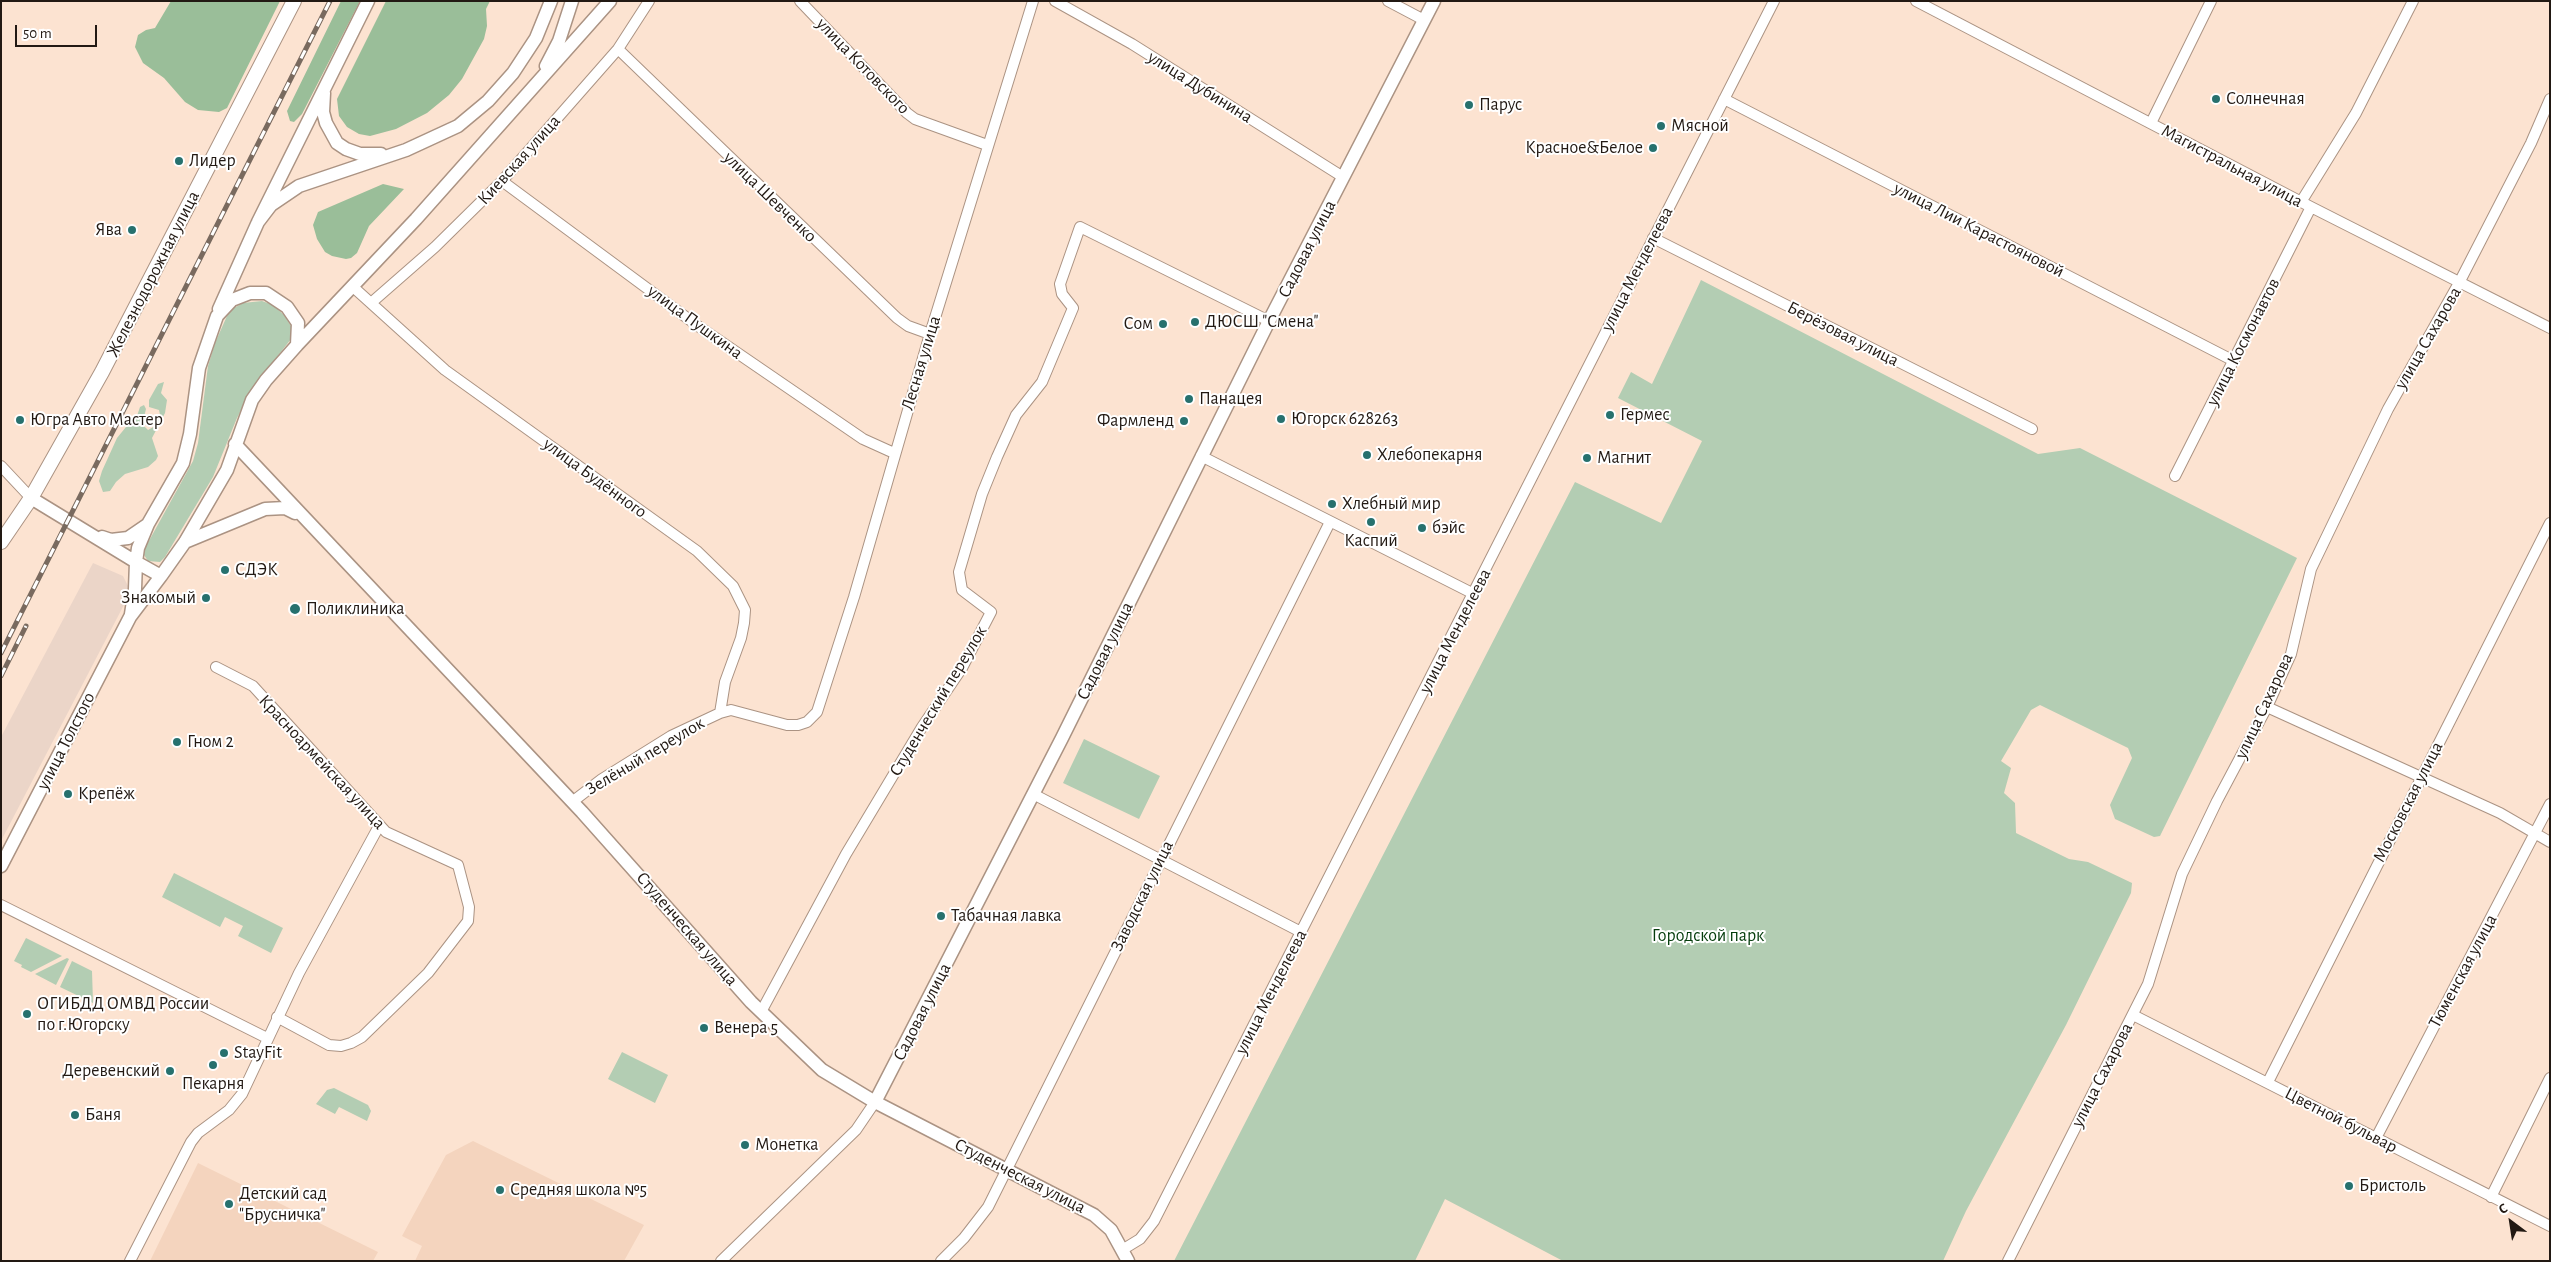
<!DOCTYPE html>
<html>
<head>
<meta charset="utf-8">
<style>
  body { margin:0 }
  #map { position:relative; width:2551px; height:1262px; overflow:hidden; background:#fce3d1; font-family:"Alegreya Sans",sans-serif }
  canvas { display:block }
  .frame { position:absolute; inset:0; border:2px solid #221913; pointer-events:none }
  .north { position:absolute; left:2486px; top:1197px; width:50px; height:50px; -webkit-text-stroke:4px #fff; paint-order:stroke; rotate:329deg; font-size:14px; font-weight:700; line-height:20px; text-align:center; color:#221913 }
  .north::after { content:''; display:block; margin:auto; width:18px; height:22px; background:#221913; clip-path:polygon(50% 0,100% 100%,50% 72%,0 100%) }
  .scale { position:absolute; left:15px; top:25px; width:82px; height:22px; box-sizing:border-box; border:2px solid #221913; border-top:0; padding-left:6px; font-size:15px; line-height:18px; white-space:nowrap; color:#221913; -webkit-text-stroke:4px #fff; paint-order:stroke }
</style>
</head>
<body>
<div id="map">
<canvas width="2551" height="1262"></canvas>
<div class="frame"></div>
<div class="north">С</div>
<div class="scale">50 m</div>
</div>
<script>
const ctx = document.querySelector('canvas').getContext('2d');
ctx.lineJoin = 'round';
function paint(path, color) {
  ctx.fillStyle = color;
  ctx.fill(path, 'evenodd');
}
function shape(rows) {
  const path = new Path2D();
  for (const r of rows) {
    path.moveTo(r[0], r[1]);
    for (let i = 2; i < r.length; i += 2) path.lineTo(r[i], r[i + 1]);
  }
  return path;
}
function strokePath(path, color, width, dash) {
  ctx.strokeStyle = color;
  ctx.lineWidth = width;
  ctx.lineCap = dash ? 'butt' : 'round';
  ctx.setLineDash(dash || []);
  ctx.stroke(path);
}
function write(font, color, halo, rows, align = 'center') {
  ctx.font = font + ' "Alegreya Sans",sans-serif';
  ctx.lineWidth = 4;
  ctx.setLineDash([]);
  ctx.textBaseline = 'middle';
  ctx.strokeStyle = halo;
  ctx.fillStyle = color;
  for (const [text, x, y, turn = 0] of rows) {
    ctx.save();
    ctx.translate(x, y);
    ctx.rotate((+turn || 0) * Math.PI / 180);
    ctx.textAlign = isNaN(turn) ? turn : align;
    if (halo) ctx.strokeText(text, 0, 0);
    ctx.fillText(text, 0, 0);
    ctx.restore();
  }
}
paint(shape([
  [473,1141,644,1225,624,1261,415,1261,422,1246,402,1236,446,1155],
  [198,1163,378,1252,373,1261,150,1261]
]), '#f4d4be');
paint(shape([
  [93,563,123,576,128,586,127,599,1,841,1,737]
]), '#ebd5c8');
paint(shape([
  [1701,280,2038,454,2080,448,2297,558,2160,836,2154,837,2115,819,2110,805,2132,758,2128,748,2040,705,2031,710,2001,761,2011,768,2004,793,2015,803,2016,833,2069,859,2088,862,2132,883,2131,893,2066,1025,1966,1211,1943,1261,1563,1261,1445,1199,1415,1261,1174,1261,1575,482,1661,523,1702,441,1618,398,1631,372,1652,384],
  [262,301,273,305,284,315,291,326,291,339,252,389,237,418,213,477,165,557,160,562,148,561,144,555,145,548,193,461,198,443,208,366,215,343,227,316,234,308,243,303],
  [164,382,161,393,167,400,165,413,152,438,158,456,156,460,148,467,125,474,116,482,110,491,103,492,99,481,102,471,117,438,126,427,135,422,140,407,144,405,146,409,143,421,144,426,148,430,155,426,155,420,160,415,159,410,149,407,149,400,158,384],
  [1084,739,1160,776,1139,819,1063,783],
  [174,873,283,928,271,953,238,936,243,926,225,917,220,927,162,897],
  [26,938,62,956,31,972,21,967,22,965,14,961],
  [67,958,69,959,56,985,35,974],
  [72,961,92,971,93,1003,60,987],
  [622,1052,668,1075,655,1103,608,1079],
  [334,1088,368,1105,371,1111,367,1121,339,1107,335,1114,316,1104,327,1090]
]), '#b3cdb3');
paint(shape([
  [171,1,280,1,227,108,219,112,198,110,185,102,164,78,143,63,135,47,138,35,146,30,155,28],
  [341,1,360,1,302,114,294,122,290,121,287,111],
  [386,1,490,1,486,9,487,26,484,39,462,79,449,95,427,113,396,129,370,136,359,134,347,127,339,116,337,99],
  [383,184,404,189,369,226,357,253,351,258,346,259,332,256,325,252,317,239,313,225,318,212]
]), '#9abe99');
const minor = shape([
  [800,1,907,113,915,119,987,145],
  [1055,1,1132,44,1343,177],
  [1388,1,1424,20],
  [1916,1,2311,207,2550,328],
  [618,49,897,318,908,326,930,334],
  [1724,99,2234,361],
  [2151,123,2211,1],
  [502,181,698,326,863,439,894,453],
  [2301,202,2356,113,2413,1],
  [1653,238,2032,429],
  [352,286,445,370,697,551,733,586,745,610,744,623,741,638,725,682,720,713],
  [371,303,435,247,502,181,618,49,649,1],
  [1201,456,1474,594],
  [1,466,31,498],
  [2175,476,2311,207],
  [216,667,253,686,386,832,458,865,469,907,468,921,428,973,362,1037,351,1043,341,1046,329,1045,277,1017],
  [2267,707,2500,813,2550,842],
  [1033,794,1301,932],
  [572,802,602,779,671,736,720,713,731,710,787,725,798,725,807,722,817,712,854,597,930,334,1033,1],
  [1,905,267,1038],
  [761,1012,846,854,922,727,962,668,991,612,962,590,959,572,982,494,997,457,1016,415,1042,382,1073,308,1062,294,1060,284,1080,227,1269,321],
  [2133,1015,2550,1226],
  [2268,1082,2550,523],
  [2376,1138,2550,804],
  [2491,1197,2550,1078],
  [1122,1250,1140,1239,1154,1221,1774,1],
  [130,1261,191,1142,198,1133,229,1110,242,1094,299,973,379,826],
  [721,1261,856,1130,875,1102],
  [941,1261,964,1238,988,1207,1330,522],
  [2008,1261,2148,984,2182,874,2217,801,2267,707,2291,654,2311,569,2388,409,2459,283,2531,143,2550,99]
]);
const tertiary = shape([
  [546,66,559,41,572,1],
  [324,93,323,112,326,123,337,143,346,149,360,154,381,154],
  [258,222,271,205,299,186,406,150,458,126,488,101,513,73,536,38,551,1],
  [250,293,266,293,287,307,298,323,297,345,266,380,252,400,227,470,185,542,161,576,136,562,138,548,148,524,183,463,190,434,199,368,217,316,232,300,250,293],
  [219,309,258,222,368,1],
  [297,345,416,219,610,1],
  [235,444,582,812,751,1002,822,1070,875,1102,1094,1215,1111,1230,1128,1261],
  [31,498,136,562,135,589,131,614],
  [102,537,111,540,128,538,147,525],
  [185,542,265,509,285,508,295,513],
  [1,866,130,617,161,576],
  [875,1102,1062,738,1269,321,1434,1]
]);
const secondary = shape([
  [1,542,31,498,102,372,294,1]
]);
strokePath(minor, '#ab9383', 12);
strokePath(tertiary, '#ab9383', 15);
strokePath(secondary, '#ab9383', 16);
strokePath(minor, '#fff', 10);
strokePath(tertiary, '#fff', 12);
strokePath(secondary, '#fff', 14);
const rail = shape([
  [1,653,330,1],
  [1,676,26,626]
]);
strokePath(rail, '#796a5f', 5);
strokePath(rail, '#fff', 3, [9]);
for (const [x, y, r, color] of [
  [2216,99,5,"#27716e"],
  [1469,105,5,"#27716e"],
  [1661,126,5,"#27716e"],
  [1653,148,5,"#27716e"],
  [179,161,5,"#27716e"],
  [132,230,5,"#27716e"],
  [1195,322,5,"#27716e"],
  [1163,324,5,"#27716e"],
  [1189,399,5,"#27716e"],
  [1610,415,5,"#27716e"],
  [1281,419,5,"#27716e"],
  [20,420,5,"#27716e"],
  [1184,421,5,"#27716e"],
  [1367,455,5,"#27716e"],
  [1587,458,5,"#27716e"],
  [1332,504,5,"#27716e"],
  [1371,522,5,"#27716e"],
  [1422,528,5,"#27716e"],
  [225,570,5,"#27716e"],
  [206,598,5,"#27716e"],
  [295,609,6,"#27716e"],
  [177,742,5,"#27716e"],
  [68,794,5,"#27716e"],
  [941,916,5,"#27716e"],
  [27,1014,5,"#27716e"],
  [704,1028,5,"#27716e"],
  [224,1053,5,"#27716e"],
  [213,1065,5,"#27716e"],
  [170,1071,5,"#27716e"],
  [75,1115,5,"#27716e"],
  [745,1145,5,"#27716e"],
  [2349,1186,5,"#27716e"],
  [500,1190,5,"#27716e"],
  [229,1204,5,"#27716e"]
]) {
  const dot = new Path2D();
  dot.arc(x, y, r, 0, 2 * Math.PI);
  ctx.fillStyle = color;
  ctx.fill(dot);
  strokePath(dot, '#fff', 2);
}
write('18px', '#221913', '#fff', [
  ["улица Котовского",863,66,46],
  ["улица Дубинина",1200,87,32],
  ["Киевская улица",519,160,-48],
  ["Магистральная улица",2232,166,28],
  ["улица Шевченко",770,197,44],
  ["улица Лии Карастояновой",1979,230,27],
  ["Садовая улица",1307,249,-63],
  ["улица Менделеева",1637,269,-63],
  ["Железнодорожная улица",153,274,-63],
  ["улица Пушкина",695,322,36],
  ["Берёзовая улица",1843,334,27],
  ["улица Сахарова",2428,338,-60],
  ["улица Космонавтов",2243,342,-63],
  ["Лесная улица",921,363,-73],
  ["улица Будённого",595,478,36],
  ["улица Менделеева",1455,631,-63],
  ["Садовая улица",1105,651,-64],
  ["Студенческий переулок",938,701,-59],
  ["улица Сахарова",2264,706,-65],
  ["улица Толстого",66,741,-63],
  ["Зелёный переулок",645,756,-31],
  ["Красноармейская улица",322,762,47],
  ["Московская улица",2408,802,-63],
  ["Заводская улица",1142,896,-64],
  ["Студенческая улица",687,929,49],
  ["Тюменская улица",2463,971,-62],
  ["улица Менделеева",1271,992,-63],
  ["Садовая улица",922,1012,-63],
  ["улица Сахарова",2102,1075,-63],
  ["Цветной бульвар",2341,1120,27],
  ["Студенческая улица",1020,1176,27]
]);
write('18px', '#221913', '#fff', [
  ["Солнечная",2226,99],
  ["Парус",1479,105],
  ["Мясной",1671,126],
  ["Красное&Белое",1643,148,"right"],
  ["Лидер",189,161],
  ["Ява",122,230,"right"],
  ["ДЮСШ \"Смена\"",1205,322],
  ["Сом",1153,324,"right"],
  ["Панацея",1199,399],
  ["Гермес",1620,415],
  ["Югорск 628263",1291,419],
  ["Югра Авто Мастер",30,420],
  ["Фармленд",1174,421,"right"],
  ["Хлебопекарня",1377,455],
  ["Магнит",1597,458],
  ["Хлебный мир",1342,504],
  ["бэйс",1432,528],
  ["Каспий",1371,541,"center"],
  ["СДЭК",235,570],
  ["Знакомый",196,598,"right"],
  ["Поликлиника",306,609],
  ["Гном 2",187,742],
  ["Крепёж",78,794],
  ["Табачная лавка",951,916],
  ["ОГИБДД ОМВД России",37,1004],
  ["по г.Югорску",37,1025],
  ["Венера 5",714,1028],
  ["StayFit",234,1053],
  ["Деревенский",160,1071,"right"],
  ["Пекарня",213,1084,"center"],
  ["Баня",85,1115],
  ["Монетка",755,1145],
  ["Бристоль",2359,1186],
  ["Средняя школа №5",510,1190],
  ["Детский сад",239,1194],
  ["\"Брусничка\"",239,1215]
], 'left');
write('18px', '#043c0b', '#fff', [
  ["Городской парк",1708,936]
]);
</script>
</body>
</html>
